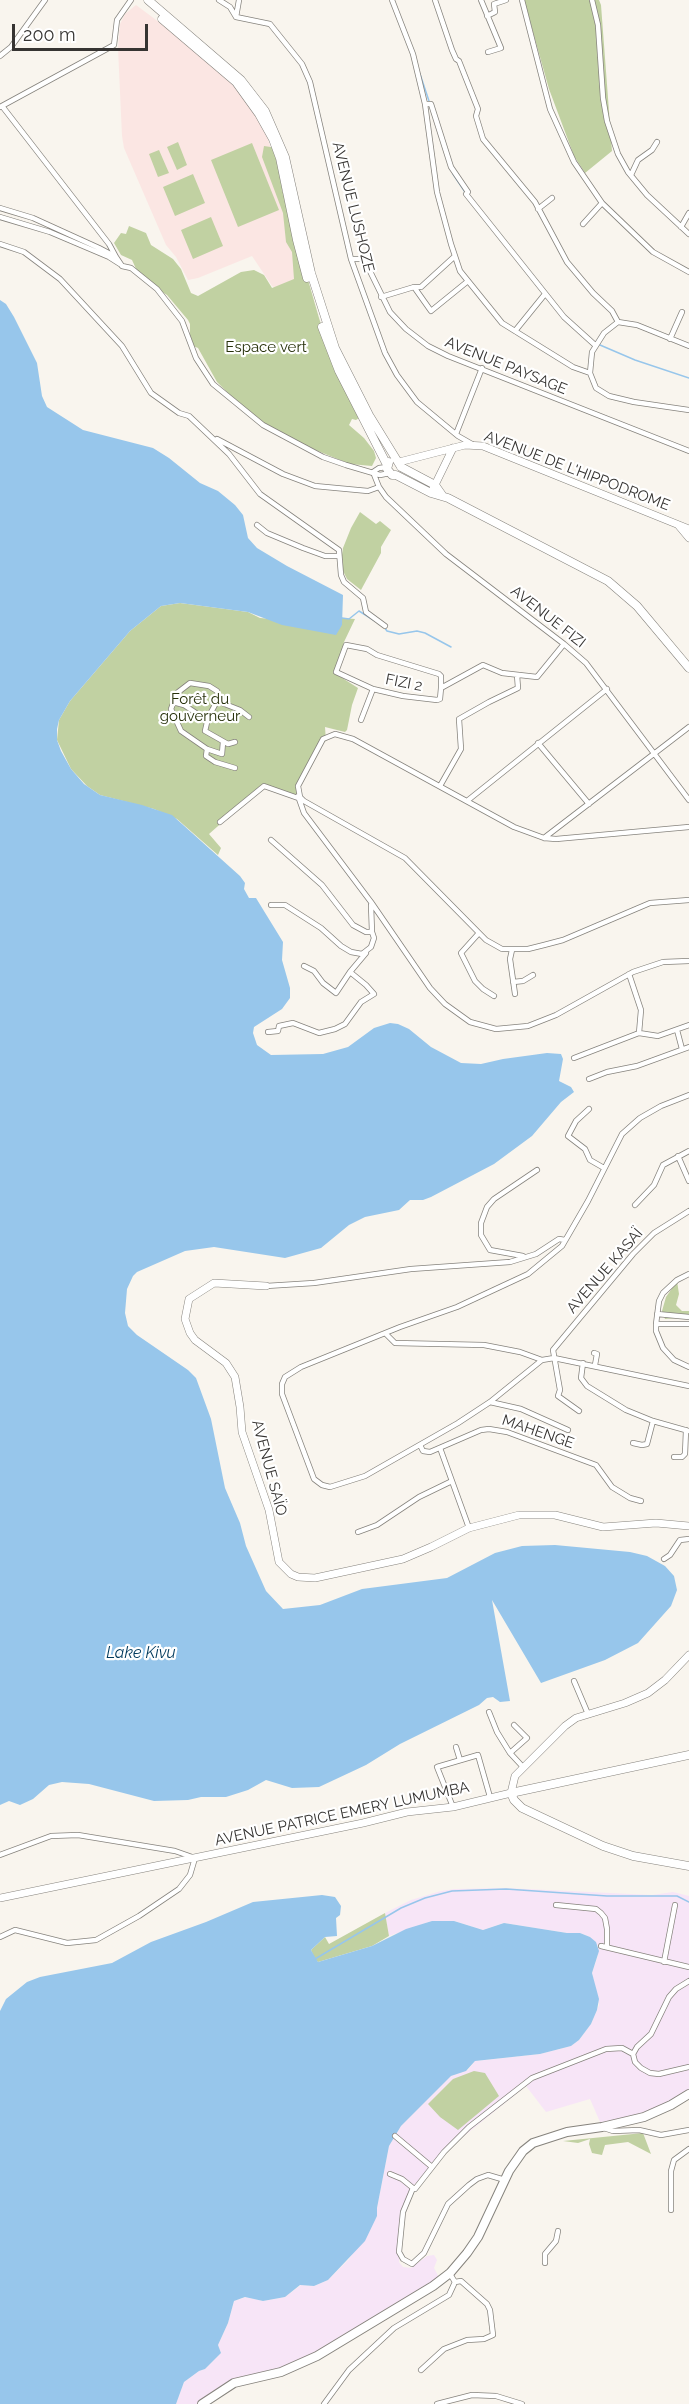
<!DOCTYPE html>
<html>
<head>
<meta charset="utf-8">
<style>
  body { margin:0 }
  #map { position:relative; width:689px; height:2404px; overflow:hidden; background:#f9f5ee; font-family:Raleway,sans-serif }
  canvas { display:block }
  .scale { position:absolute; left:12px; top:24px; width:136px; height:27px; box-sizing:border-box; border:3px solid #363432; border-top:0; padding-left:8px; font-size:18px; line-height:21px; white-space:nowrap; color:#363432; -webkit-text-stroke:4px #fff; paint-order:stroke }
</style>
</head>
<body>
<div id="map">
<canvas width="689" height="2404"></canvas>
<div class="scale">200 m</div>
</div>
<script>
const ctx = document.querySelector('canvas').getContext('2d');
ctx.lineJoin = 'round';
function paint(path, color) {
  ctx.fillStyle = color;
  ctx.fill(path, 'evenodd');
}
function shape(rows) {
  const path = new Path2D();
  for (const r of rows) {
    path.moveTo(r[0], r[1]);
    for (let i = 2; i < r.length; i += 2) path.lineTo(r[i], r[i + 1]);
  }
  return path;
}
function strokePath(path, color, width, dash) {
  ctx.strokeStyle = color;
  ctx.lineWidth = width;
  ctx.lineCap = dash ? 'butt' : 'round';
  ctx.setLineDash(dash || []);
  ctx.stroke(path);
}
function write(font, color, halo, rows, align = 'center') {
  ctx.font = font + ' Raleway,sans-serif';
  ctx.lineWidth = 4.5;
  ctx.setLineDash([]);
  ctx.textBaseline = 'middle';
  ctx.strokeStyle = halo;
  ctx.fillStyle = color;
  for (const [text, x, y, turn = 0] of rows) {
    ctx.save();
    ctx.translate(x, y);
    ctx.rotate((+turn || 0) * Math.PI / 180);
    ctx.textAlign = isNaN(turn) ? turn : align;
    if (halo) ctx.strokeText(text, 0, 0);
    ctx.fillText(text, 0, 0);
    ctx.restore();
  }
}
paint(shape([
  [505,1888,652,1895,673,1892,689,1896,689,2097,642,2119,600,2122,590,2099,546,2112,526,2086,459,2140,413,2186,405,2204,399,2262,403,2267,411,2268,427,2256,434,2255,437,2260,434,2268,442,2283,343,2343,238,2385,207,2404,176,2404,184,2382,199,2371,205,2369,221,2353,218,2345,228,2323,234,2301,246,2297,263,2301,285,2297,301,2285,314,2286,328,2280,349,2259,377,2216,377,2208,389,2146,401,2126,451,2076,468,2070,475,2061,540,2054,571,2046,579,2040,591,2024,599,2005,592,1973,598,1955,598,1946,590,1937,580,1933,567,1933,504,1923,483,1930,454,1921,432,1921,389,1936,385,1913,411,1900,441,1891,455,1889]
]), '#f7e5f7');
paint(shape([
  [136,5,179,37,242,92,260,117,273,154,301,279,276,288,272,286,252,256,198,278,188,280,176,257,166,245,124,148,122,136,118,48,120,24,125,14]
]), '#fbe6e3');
paint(shape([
  [524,0,599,0,601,5,612,151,585,173,574,156,549,89],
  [178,142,187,165,177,170,167,147],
  [252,143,279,210,238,227,211,160],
  [264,146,277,148,284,175,282,191,290,201,300,252,319,318,328,346,362,416,356,420,352,419,349,425,364,438,374,451,376,458,372,466,350,464,303,445,265,424,236,401,217,382,198,348,193,346,190,338,190,324,188,320,167,295,149,284,137,271,132,260,121,255,114,243,121,233,126,234,129,226,146,233,151,245,173,259,181,269,191,293,198,296,241,272,254,270,264,275,272,288,294,279,292,252,286,242,283,213,262,157],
  [159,150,169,173,158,177,149,154],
  [193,174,205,203,175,216,163,187],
  [211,217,223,246,193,259,181,230],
  [360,512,376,524,380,521,391,530,381,547,381,553,361,590,347,579,343,571,342,555,343,548,351,528],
  [180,603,248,612,260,618,342,625,342,618,355,619,344,642,336,674,358,688,352,705,347,730,345,732,325,727,326,741,319,746,302,776,298,798,268,786,260,789,209,834,221,848,218,855,177,819,154,809,100,795,87,786,71,769,57,740,59,720,70,701,130,631,161,606],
  [677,1281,679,1294,676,1305,682,1311,689,1311,689,1317,665,1319,662,1311,666,1297],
  [385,1913,389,1936,372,1946,318,1962,315,1959,311,1950,325,1937,329,1944],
  [474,2071,485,2073,499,2096,458,2130,440,2117,428,2104,453,2079],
  [643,2133,651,2154,628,2142,605,2145,602,2155,592,2153,589,2144,590,2139,578,2143,563,2141]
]), '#c1d1a2');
paint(shape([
  [0,300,6,304,14,317,37,363,42,396,47,407,83,430,153,448,169,458,200,483,218,491,235,505,243,515,248,538,257,548,287,566,343,595,342,625,336,635,282,625,248,612,180,603,161,606,130,631,70,701,59,720,57,729,57,740,61,751,71,769,84,784,100,795,142,805,172,815,240,876,245,883,244,889,249,898,256,898,283,942,282,960,290,988,290,998,282,1009,254,1027,253,1033,257,1045,271,1055,323,1054,348,1047,374,1028,390,1023,398,1024,409,1029,431,1047,461,1063,481,1064,503,1059,547,1053,561,1054,563,1059,559,1081,571,1087,574,1092,561,1102,532,1136,494,1164,431,1197,423,1200,410,1200,399,1210,365,1217,349,1225,321,1248,285,1258,214,1247,185,1251,137,1272,133,1276,127,1289,125,1313,128,1326,137,1335,188,1370,196,1378,211,1419,225,1488,240,1523,246,1546,266,1591,283,1609,320,1605,362,1589,447,1578,495,1553,522,1546,555,1545,630,1552,647,1556,665,1566,674,1576,677,1590,671,1606,638,1643,605,1660,541,1683,492,1600,510,1701,500,1702,493,1697,487,1698,479,1705,400,1744,366,1765,319,1787,292,1788,266,1780,248,1790,226,1797,201,1797,188,1800,154,1801,89,1784,62,1782,49,1785,33,1799,20,1805,9,1801,0,1805],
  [322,1895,335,1897,341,1906,340,1915,336,1918,337,1936,325,1937,311,1950,318,1962,372,1946,406,1929,432,1921,454,1921,483,1930,504,1923,567,1933,580,1933,590,1937,596,1942,599,1951,592,1973,599,1999,597,2010,591,2024,579,2040,571,2046,540,2054,475,2061,466,2071,451,2076,401,2126,389,2146,377,2208,377,2216,365,2241,328,2280,314,2286,300,2285,285,2297,263,2301,245,2297,234,2301,228,2323,218,2345,221,2353,205,2369,199,2371,184,2382,176,2404,0,2404,0,2011,6,1999,27,1982,40,1977,112,1963,151,1942,206,1922,253,1902]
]), '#97c6eb');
strokePath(shape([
  [420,74,429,101],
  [453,174,465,192],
  [600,345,635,360,689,378],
  [342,618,349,619,359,611,375,621],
  [384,627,387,631,399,634,417,631,425,633,451,647],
  [315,1959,401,1908,425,1898,452,1891,506,1889,607,1896,677,1896,689,1902]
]), '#97c6eb', 1.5);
const street = shape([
  [219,0,230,7,236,17,270,24,302,64,310,82,351,259,385,353,397,375,417,402,458,436,472,444],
  [392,0,413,54,425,104,431,104,451,167,468,192,466,194,564,317,595,345],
  [435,0,452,50,456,59,459,61,478,109,476,116,483,139,535,202,567,262,593,293,612,311,618,322],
  [481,0,501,48,488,52],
  [522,0,550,109,574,162,602,203,653,252,689,272],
  [592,0,598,25,603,98,607,121,618,154,628,172,647,195,689,234],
  [487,16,495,12,494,4,506,0],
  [236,17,239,0],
  [0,56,11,47,45,0],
  [425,104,437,192,451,244,460,271,502,323,573,367,590,373],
  [2,106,109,244,116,257],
  [0,107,114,45,117,20,131,0],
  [631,175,638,160,652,150,657,142],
  [0,208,33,218,99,248,116,257,122,266,131,268,157,289,182,321,196,358,213,384,263,425,323,457,346,465,380,475,390,473],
  [538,209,552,198],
  [0,217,50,232,109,257,120,264],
  [583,224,602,203],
  [681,227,689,213],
  [0,244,24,252,60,279,122,346,151,393,179,413,189,416,229,454,260,494,339,550,341,575,344,582,363,598,366,612,385,626],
  [351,259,364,259,390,312,406,329,428,346,448,356,689,451],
  [414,287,421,287,455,256],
  [381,297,414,287,431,311,468,281],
  [618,322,604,333,592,352,590,373,596,388,609,396,634,402,689,410],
  [618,322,637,325,689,346],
  [515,331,545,294],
  [670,339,682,312],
  [456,434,482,368],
  [217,439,283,474,315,486,368,491,379,487],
  [373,472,379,487,386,497,446,554,564,644,586,663,689,800],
  [373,472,379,468,387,467],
  [257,525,267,533,303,548,325,556,339,556],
  [373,689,336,672,346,645,367,649,377,655,439,674,441,676,441,688],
  [220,701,217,691,209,686,190,683,177,693,171,709,181,731,207,749,222,754,223,742],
  [173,702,184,705,199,715],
  [361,720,373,689,403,696,437,700,440,699,441,688,483,665,502,673,537,677,564,644],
  [235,742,228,744,205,731,208,718,217,701,240,710,249,717],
  [538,743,589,804],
  [207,749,206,756,215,762,235,768],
  [440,786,461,749,459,719,489,702,518,688,517,675],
  [298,796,304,813,371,902,430,988,445,1004,470,1022,496,1029,528,1026,556,1015,633,972,663,962,689,961],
  [467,801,607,689],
  [220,822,264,786,298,798],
  [689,827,556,839,544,838,514,827,353,739,335,734,323,739,298,786,300,797,304,801,405,858,486,940,502,949,528,949,544,945,563,940,650,903,689,900],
  [544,838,689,727],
  [271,840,322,885,353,925,366,932,372,932],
  [271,905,285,905,321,928,341,946,351,952,362,954,371,947,374,938,372,932,371,905],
  [479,933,461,953,475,981,483,989,494,996],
  [512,950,510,959,515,994],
  [304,966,314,971,323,983,336,993,350,972],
  [629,974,641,1010,639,1033],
  [513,982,523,981,533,975],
  [677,1030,682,1049],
  [268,1032,278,1031,279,1026,293,1023,319,1033,335,1029,345,1024,361,1002,374,994,366,985,350,972,366,953],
  [574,1058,639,1033,658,1036,689,1025],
  [589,1079,607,1072,637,1066,689,1047],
  [689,1095,661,1106,640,1118,622,1134,588,1201,562,1246,528,1274,457,1307,400,1327,301,1367,285,1377,282,1384,282,1394,314,1479,322,1485,330,1487,365,1476,458,1423,490,1402,542,1360,554,1358,689,1386],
  [589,1109,576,1121,568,1136,585,1149,590,1160,604,1168],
  [678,1156,689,1181],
  [635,1205,654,1185,663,1165,689,1151],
  [523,1256,490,1250,481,1235,481,1223,487,1207,494,1199,537,1170],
  [689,1274,677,1280,663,1293,659,1301,656,1324,656,1331,663,1348,674,1360,689,1367],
  [266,1286,314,1283,411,1269,510,1262,536,1254,559,1239,565,1240],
  [657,1314,689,1317],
  [656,1324,689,1324],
  [386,1334,395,1343,484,1345,520,1352,542,1360],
  [594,1353,597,1354,595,1365],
  [583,1363,581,1378,587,1386,626,1410,653,1421,689,1431],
  [490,1402,521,1409,568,1430],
  [579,1411,558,1396,560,1390,553,1350,633,1254,654,1233,689,1211],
  [633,1443,642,1445,647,1444,653,1421],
  [420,1445,423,1451,430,1452,481,1430,489,1429,507,1432,596,1465,612,1487,630,1498,641,1501],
  [440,1448,469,1528],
  [674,1457,682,1457,685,1454,686,1430],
  [358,1532,377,1525,419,1497,452,1481],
  [664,1559,670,1555,680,1540,689,1539],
  [574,1681,588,1714],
  [489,1712,497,1732,510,1753,523,1767],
  [456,1747,460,1760],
  [510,1753,527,1738,514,1725],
  [453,1807,437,1767,478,1755,490,1797],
  [0,1855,51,1836,78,1835,175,1851,195,1858,190,1875,179,1889,139,1916,96,1940,67,1943,15,1930,0,1937],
  [556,1905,596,1909,601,1913,605,1918,607,1929,607,1947],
  [601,1946,689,1967],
  [664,1962,675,1905],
  [689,1981,676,1989,669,1997,651,2034,637,2047,633,2054,635,2062,641,2068,650,2073,659,2074,689,2067],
  [604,2128,613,2131,639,2130,661,2135,689,2130],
  [395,2136,432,2167],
  [390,2174,402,2179,413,2188,403,2212,399,2252,403,2259,412,2264,424,2253,448,2204,469,2185,477,2179,488,2175,505,2180],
  [413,2188,415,2189,444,2152,469,2127,532,2078,606,2049,622,2048,633,2054],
  [671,2210,671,2171,674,2160,689,2149],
  [545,2263,545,2254,556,2241,558,2231],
  [421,2370,444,2349,467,2340,484,2339,493,2335,490,2310,487,2304,461,2281,455,2282],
  [324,2404,349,2370,394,2328,449,2295,455,2282,450,2274],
  [437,2404,472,2395,496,2396,522,2404]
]);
const secondary = shape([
  [399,462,465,445,483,446,689,529],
  [433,489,453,448],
  [679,526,689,538],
  [266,1286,214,1283,189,1299,185,1319,190,1333,195,1340,226,1363,235,1377,240,1407,242,1432,269,1510,279,1562,291,1574,298,1577,315,1578,403,1559,431,1547,469,1528,519,1515,555,1515,603,1527,656,1523,689,1526],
  [0,1898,363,1823,407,1812,453,1807,511,1793,515,1776,565,1726,576,1718,625,1703,648,1693,665,1680,689,1655]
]);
const primary = shape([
  [148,0,241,80,265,111,285,157,311,273,335,348,369,415,401,467],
  [162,19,236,82,259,114,273,139,280,158,297,240,307,278],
  [322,327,339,371,387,465],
  [389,462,387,469,392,475,396,475,431,493,448,498,608,581,637,606,689,668],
  [401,467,435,485,442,495],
  [689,1755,511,1793,514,1800,522,1808,603,1846,633,1856,689,1866]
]);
const highway = shape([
  [202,2404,234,2383,281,2372,317,2356,433,2286,450,2273,467,2253,478,2237,509,2171,523,2151,533,2143,567,2132,602,2127,644,2117,671,2105,689,2094]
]);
strokePath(street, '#86837d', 6);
strokePath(secondary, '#86837d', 8);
strokePath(primary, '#86837d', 9);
strokePath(highway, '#86837d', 10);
strokePath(street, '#fff', 4.5);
strokePath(secondary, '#fff', 7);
strokePath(primary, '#fff', 8);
strokePath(highway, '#fff', 8);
write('15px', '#363432', '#fff', [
  ["AVENUE LUSHOZE",353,207,76],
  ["AVENUE PAYSAGE",506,366,22],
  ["AVENUE DE L'HIPPODROME",577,471,21],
  ["AVENUE FIZI",548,617,38],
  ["FIZI 2",404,683,11],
  ["AVENUE KASAÏ",605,1271,-49],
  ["MAHENGE",538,1432,19],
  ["AVENUE SAÏO",269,1468,75],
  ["AVENUE PATRICE EMERY LUMUMBA",342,1814,-12]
]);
write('15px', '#263009', '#fff', [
  ["Espace vert",266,347],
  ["Forêt du",200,699],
  ["gouverneur",200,716]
]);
write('italic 16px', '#003a5d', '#fff', [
  ["Lake Kivu",141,1653]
]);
</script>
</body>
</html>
